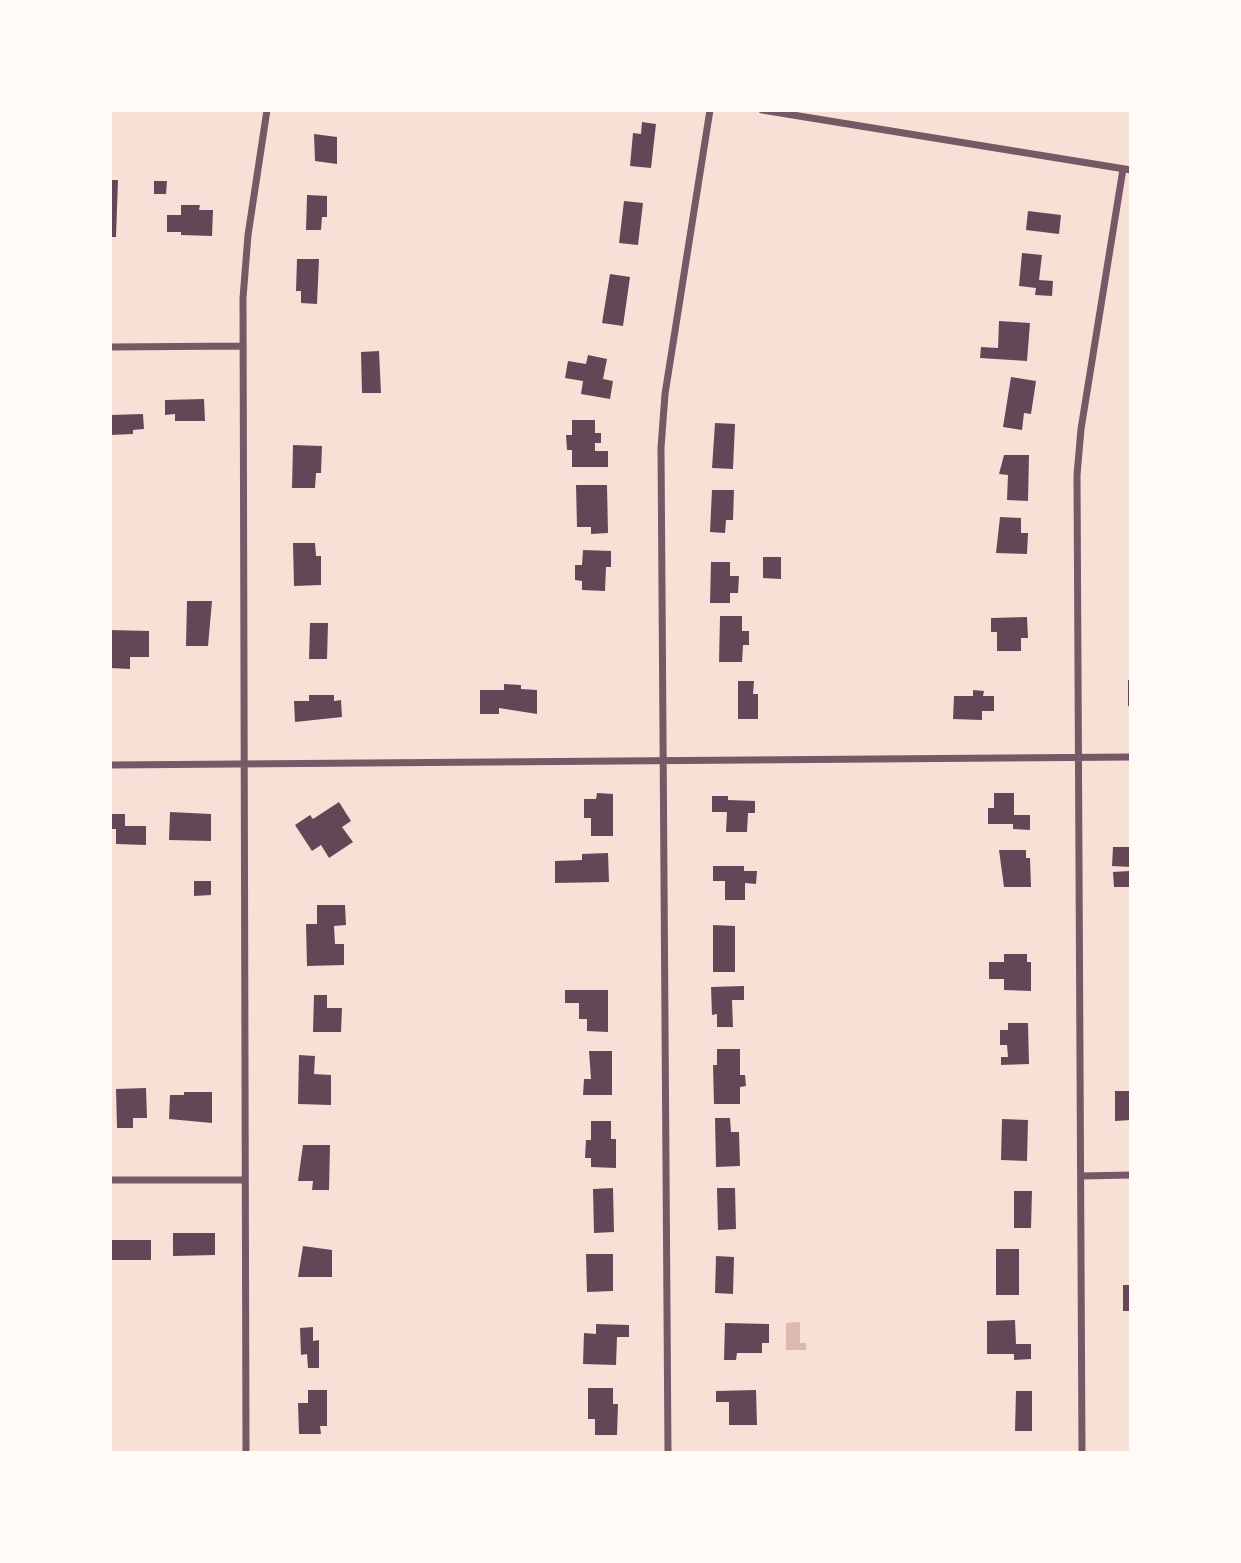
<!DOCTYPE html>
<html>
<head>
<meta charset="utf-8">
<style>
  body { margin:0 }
  #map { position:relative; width:1241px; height:1563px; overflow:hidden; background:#f7e1d7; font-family:Commissioner,sans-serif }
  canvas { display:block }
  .frame { position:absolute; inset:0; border:112px solid #fffaf5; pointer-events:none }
</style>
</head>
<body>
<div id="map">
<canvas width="1241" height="1563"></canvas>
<div class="frame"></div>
</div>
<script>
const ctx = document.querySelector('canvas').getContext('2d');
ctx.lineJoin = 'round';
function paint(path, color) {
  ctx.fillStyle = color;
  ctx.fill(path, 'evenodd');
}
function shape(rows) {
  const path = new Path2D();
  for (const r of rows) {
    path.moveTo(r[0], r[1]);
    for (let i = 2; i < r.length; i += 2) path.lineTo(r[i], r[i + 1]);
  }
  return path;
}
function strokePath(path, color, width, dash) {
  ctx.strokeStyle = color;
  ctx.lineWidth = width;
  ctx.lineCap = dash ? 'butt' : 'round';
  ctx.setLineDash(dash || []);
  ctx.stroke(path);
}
paint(shape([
  [800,1322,800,1343,806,1343,806,1350,786,1350,786,1323]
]), '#dcb8b0');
paint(shape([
  [642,122,656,124,651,168,630,166,633,133,641,134],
  [314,134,337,137,337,164,315,161],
  [110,180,118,180,116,237,110,237],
  [154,181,167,181,166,194,154,194],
  [307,195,327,196,327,217,322,217,321,230,306,230],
  [624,201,643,203,638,245,619,243],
  [181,205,200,205,199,210,213,210,212,236,181,235,181,232,167,232,167,215,181,215],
  [1028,211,1061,215,1059,234,1026,230],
  [1022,253,1042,255,1039,280,1053,281,1052,296,1035,295,1036,288,1019,286],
  [297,259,319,259,317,304,301,303,301,291,296,291],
  [610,274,630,277,623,326,602,323],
  [999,321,1030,323,1027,361,980,358,981,347,998,348],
  [379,351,381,393,362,393,361,352],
  [588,355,607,359,603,379,613,381,610,399,581,394,583,381,565,378,568,361,586,364],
  [1011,377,1036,381,1031,414,1024,413,1022,430,1003,427],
  [204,399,205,421,175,421,175,414,165,415,165,400],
  [143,414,144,429,133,430,133,434,110,435,110,415],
  [572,420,595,420,595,433,601,433,601,443,595,443,595,451,608,451,608,467,572,467,572,450,567,450,566,435,572,435],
  [715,423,735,424,733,469,712,468],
  [293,445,322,446,321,473,316,473,315,488,292,488],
  [1004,455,1029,455,1028,501,1007,500,1008,475,999,474],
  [576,485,607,485,608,533,591,534,591,527,577,527],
  [712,490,734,490,733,520,726,520,725,533,710,532],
  [1000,517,1021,518,1021,533,1028,533,1027,554,996,553],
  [293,543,315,543,316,556,321,556,321,585,294,586],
  [583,550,611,551,611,567,606,567,605,591,582,590,582,581,575,580,575,565,582,565],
  [763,557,781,557,781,579,763,578],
  [711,562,730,562,730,576,739,576,738,593,730,593,730,603,710,603],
  [187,601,212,601,208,646,186,646],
  [720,616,742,616,742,631,749,631,749,645,743,645,742,662,719,662],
  [1027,617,1028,638,1021,638,1021,651,997,651,997,632,991,632,991,618],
  [310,623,328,623,327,659,309,659],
  [110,630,149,631,149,657,130,657,130,669,110,668],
  [1128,680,1131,680,1131,706,1128,706],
  [738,681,754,681,753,694,758,694,758,719,738,719],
  [504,684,521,685,521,689,537,690,537,714,499,708,499,714,480,714,480,690,504,690],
  [973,690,984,691,983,696,994,696,994,711,982,711,982,720,953,719,954,696,973,696],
  [309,695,334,695,334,701,341,700,342,717,295,722,294,701,309,701],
  [597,793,613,794,613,836,591,836,591,818,584,818,584,799,596,799],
  [994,793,1014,793,1014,815,1030,815,1030,830,1013,829,1013,824,988,824,988,808,994,808],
  [712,796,728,796,728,800,755,801,755,813,748,813,747,832,726,832,727,812,712,812],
  [339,802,351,821,342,827,353,842,329,858,321,845,312,851,295,825,310,815,313,819],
  [170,812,211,814,211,841,169,840],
  [110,814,125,814,125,826,146,826,146,845,116,844,116,829,110,829],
  [1113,847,1131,847,1131,867,1112,866],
  [999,850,1026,850,1026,858,1030,858,1031,887,1004,887],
  [608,853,609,882,555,883,555,861,582,860,582,854],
  [713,866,744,866,744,871,757,871,756,884,745,883,745,900,725,900,725,881,713,881],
  [1129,871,1129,887,1114,887,1113,872],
  [194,881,211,881,211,895,194,896],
  [317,905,345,905,346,925,334,926,335,944,344,944,344,965,307,966,306,924,317,924],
  [713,925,735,926,735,972,713,972],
  [1004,954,1027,954,1027,962,1031,962,1031,991,1004,990,1004,979,989,979,989,962,1004,962],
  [744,986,744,1000,732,1000,733,1027,717,1027,717,1014,712,1015,711,987],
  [565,990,608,990,608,1032,587,1031,587,1019,579,1019,579,1003,565,1003],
  [314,995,327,995,327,1008,342,1008,341,1032,313,1032],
  [1008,1023,1028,1023,1029,1064,1001,1065,1001,1057,1008,1057,1007,1045,1000,1045,1000,1030,1008,1030],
  [717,1049,740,1049,740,1075,745,1075,746,1086,740,1087,740,1104,714,1104,713,1065,717,1065],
  [589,1051,612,1051,612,1095,583,1095,584,1079,591,1079],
  [299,1055,315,1056,314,1074,331,1075,331,1105,298,1104],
  [146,1088,147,1118,133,1118,133,1128,117,1128,116,1089],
  [1115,1091,1131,1091,1131,1120,1115,1121],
  [184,1092,212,1092,212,1123,169,1119,170,1095,184,1095],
  [715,1118,730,1118,731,1132,739,1132,740,1166,716,1167],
  [1002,1119,1028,1120,1027,1161,1001,1160],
  [591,1121,611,1121,611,1139,616,1139,616,1168,591,1167,591,1158,585,1158,586,1140,591,1140],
  [303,1145,330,1145,329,1190,312,1190,313,1181,298,1181],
  [613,1188,614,1232,594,1233,593,1189],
  [717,1188,735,1188,736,1229,718,1230],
  [1014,1191,1032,1191,1031,1228,1014,1228],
  [173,1233,215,1233,215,1255,173,1256],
  [110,1240,151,1240,151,1260,110,1260],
  [303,1246,332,1250,332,1277,298,1277],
  [996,1249,1019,1249,1019,1295,996,1295],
  [586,1254,613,1254,613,1291,587,1292],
  [716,1256,734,1257,733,1294,715,1293],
  [1123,1285,1131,1285,1131,1311,1123,1311],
  [1015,1320,1016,1344,1031,1344,1031,1359,1014,1360,1014,1354,987,1354,987,1321],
  [725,1323,769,1324,769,1343,762,1343,762,1353,737,1353,736,1360,724,1360],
  [596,1324,629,1325,629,1337,617,1337,616,1365,583,1364,584,1333,596,1334],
  [313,1327,313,1341,319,1340,319,1368,308,1368,307,1354,301,1355,300,1328],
  [588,1388,613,1388,613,1404,618,1404,617,1435,595,1435,595,1419,588,1419],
  [308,1390,327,1390,327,1426,320,1426,321,1434,299,1434,298,1403,308,1403],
  [756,1390,757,1425,729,1425,729,1402,716,1402,716,1391],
  [1016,1391,1032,1391,1032,1431,1015,1431]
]), '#644757');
strokePath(shape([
  [762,110,1131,170],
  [110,347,243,346],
  [110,765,1131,757],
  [1081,1176,1131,1175],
  [110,1180,245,1180],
  [246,1453,243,298,248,235,267,110],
  [668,1453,661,448,665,394,710,110],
  [1082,1453,1077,475,1081,429,1123,169]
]), '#755966', 7);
</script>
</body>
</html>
